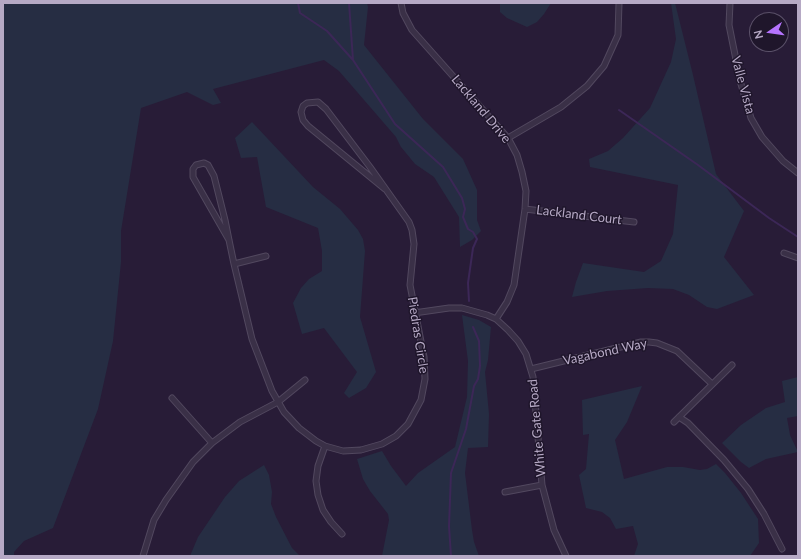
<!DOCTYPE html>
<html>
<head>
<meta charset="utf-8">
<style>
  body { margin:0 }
  #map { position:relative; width:801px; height:559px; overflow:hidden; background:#281c37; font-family:Lato,sans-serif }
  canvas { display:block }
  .frame { position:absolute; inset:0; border:4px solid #b6a9c5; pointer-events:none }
  .north { position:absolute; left:749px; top:12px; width:40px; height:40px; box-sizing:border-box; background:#1f162b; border:1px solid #5b5169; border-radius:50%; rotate:257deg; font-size:11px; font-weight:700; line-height:16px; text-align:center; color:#b6a9c5 }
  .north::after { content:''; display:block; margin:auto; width:14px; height:18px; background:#b674ff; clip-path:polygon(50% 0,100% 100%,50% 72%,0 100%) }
</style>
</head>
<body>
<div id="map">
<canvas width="801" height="559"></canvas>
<div class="frame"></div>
<div class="north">N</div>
</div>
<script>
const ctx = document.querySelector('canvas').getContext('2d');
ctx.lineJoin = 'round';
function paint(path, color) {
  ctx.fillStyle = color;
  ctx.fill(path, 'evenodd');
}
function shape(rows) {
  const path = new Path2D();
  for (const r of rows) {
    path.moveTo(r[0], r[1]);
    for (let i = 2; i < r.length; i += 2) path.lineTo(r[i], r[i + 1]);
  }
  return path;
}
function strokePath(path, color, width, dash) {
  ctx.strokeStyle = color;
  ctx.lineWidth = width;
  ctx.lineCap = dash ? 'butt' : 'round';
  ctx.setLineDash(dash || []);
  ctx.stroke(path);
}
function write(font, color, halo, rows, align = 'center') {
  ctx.font = font + ' Lato,sans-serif';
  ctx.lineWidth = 3;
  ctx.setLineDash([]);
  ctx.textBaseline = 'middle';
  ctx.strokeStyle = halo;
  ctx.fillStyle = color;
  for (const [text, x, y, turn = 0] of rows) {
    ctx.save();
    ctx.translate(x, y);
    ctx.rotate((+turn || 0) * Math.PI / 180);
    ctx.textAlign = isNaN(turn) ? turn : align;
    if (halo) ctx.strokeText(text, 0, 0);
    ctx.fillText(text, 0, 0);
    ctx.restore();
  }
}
paint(shape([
  [3,3,367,3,368,7,364,45,423,119,463,159,477,190,477,220,481,231,472,240,460,247,459,217,434,177,415,164,401,147,396,137,339,71,324,60,213,89,221,103,213,105,187,92,141,108,121,231,121,262,113,341,98,409,53,528,24,541,14,552,14,556,3,556],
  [500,3,551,3,544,14,537,22,527,27,507,18,500,12],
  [671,3,675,3,693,75,716,174,744,211,724,257,754,295,717,309,707,307,689,295,673,289,648,288,607,291,572,297,576,282,583,263,644,272,661,261,673,234,678,185,590,167,589,159,608,151,623,138,650,108,671,62,676,39],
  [252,122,313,187,340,209,358,230,363,239,365,251,360,317,376,372,366,388,349,398,344,393,357,372,324,328,302,334,293,303,301,288,309,279,322,271,322,251,318,228,266,207,257,157,241,158,235,138],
  [462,315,479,320,491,327,488,360,485,372,489,414,488,447,468,448,465,473,472,530,474,542,479,556,382,556,389,520,388,514,370,491,363,479,357,459,382,451,391,466,406,486,418,473,455,447,467,397,468,361],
  [798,377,798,416,787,418,790,435,798,452,766,459,749,468,741,462,722,443,741,425,766,408,785,402,782,381],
  [642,386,627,422,615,440,624,479,667,467,683,467,700,470,707,469,716,464,725,473,741,493,758,519,759,543,750,556,634,556,638,544,633,526,616,529,610,518,602,512,586,508,579,475,586,469,589,434,583,435,582,400],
  [264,465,269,475,272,492,271,504,276,517,292,548,300,556,190,556,198,537,225,497,239,481]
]), '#262d43');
strokePath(shape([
  [298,3,300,13,327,31,353,60,395,124,443,167,462,198,465,209,463,217,468,229,473,232,477,239,473,248,468,283,469,301],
  [349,3,353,60],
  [619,110,698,165,769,218,798,237],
  [451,556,449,526,451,473,466,429,474,386,478,379,480,366,479,341,473,327]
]), '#3c2757', 2);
const street = shape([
  [401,3,403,13,412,30,508,138,517,155,522,172,526,191,525,209,514,285,507,302,496,319],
  [730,3,729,25,733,45,741,84,751,118,762,137,783,161,798,173],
  [508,138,561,107,587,86,604,66,618,35,619,3],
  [525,209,634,222],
  [229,240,193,177,193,169,196,165,204,163,208,165,214,176,225,220,229,240,234,264,252,339,272,391,284,412,299,428,316,441,325,446,343,451,361,450,382,444,396,436,408,424,421,400,425,379,424,357,410,285,414,244,412,230,409,222,370,167,326,109,318,102,307,103,303,106,301,112,303,120,308,126,385,189],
  [784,253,798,258],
  [234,264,266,256],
  [414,313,449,308,462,308,487,315,496,319,508,330,518,341,526,354,533,377,542,485,554,530,566,556],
  [531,369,641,342,649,342,657,343,677,351,712,384],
  [172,398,212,443],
  [679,417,688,423,724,460,748,489,764,514,782,549],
  [674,422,732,365],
  [325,446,318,466,316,481,318,495,323,510,331,522,342,534],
  [505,492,542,485],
  [143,556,154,520,166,500,193,462,212,443,240,422,278,402,305,380]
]);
strokePath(street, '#52485f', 7);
strokePath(street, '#3a3047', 5);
write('13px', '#b6a9c5', '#1f162b', [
  ["Valle Vista",743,85,75],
  ["Lackland Drive",481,109,50],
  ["Lackland Court",579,215,7],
  ["Piedras Circle",418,335,81],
  ["Vagabond Way",605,352,-12],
  ["White Gate Road",537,428,-95]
]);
</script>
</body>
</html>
